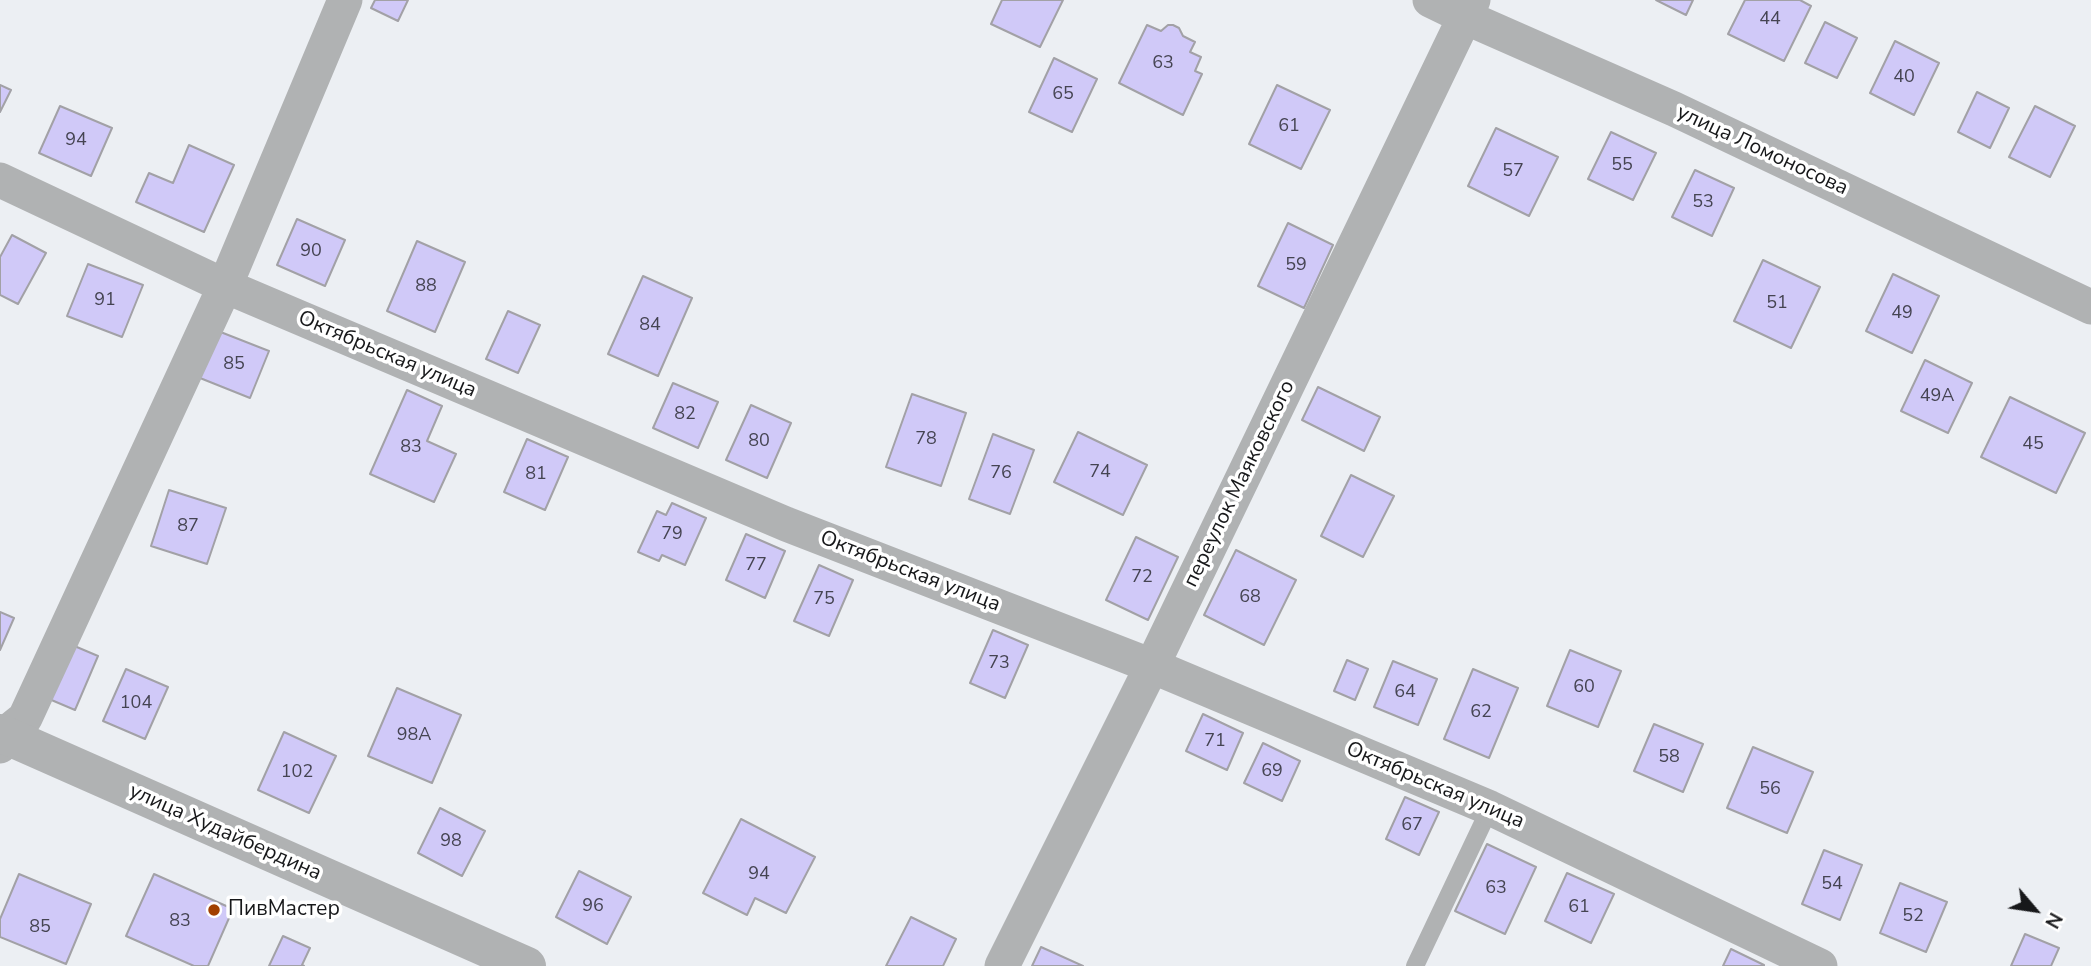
<!DOCTYPE html>
<html>
<head>
<meta charset="utf-8">
<style>
  body { margin:0 }
  #map { position:relative; width:2091px; height:966px; overflow:hidden; background:#eceff3; font-family:"Nunito Sans",sans-serif }
  canvas { display:block }
  .north { position:absolute; left:2000px; top:875px; width:70px; height:70px; -webkit-text-stroke:5px #fff; paint-order:stroke; rotate:119deg; font-size:19px; font-weight:700; line-height:28px; text-align:center; color:#17181a }
  .north::after { content:''; display:block; margin:auto; width:24px; height:32px; background:#17181a; clip-path:polygon(50% 0,100% 100%,50% 72%,0 100%) }
</style>
</head>
<body>
<div id="map">
<canvas width="2091" height="966"></canvas>
<div class="north">N</div>
</div>
<script>
const ctx = document.querySelector('canvas').getContext('2d');
ctx.lineJoin = 'round';
function paint(path, color) {
  ctx.fillStyle = color;
  ctx.fill(path, 'evenodd');
}
function shape(rows) {
  const path = new Path2D();
  for (const r of rows) {
    path.moveTo(r[0], r[1]);
    for (let i = 2; i < r.length; i += 2) path.lineTo(r[i], r[i + 1]);
  }
  return path;
}
function strokePath(path, color, width, dash) {
  ctx.strokeStyle = color;
  ctx.lineWidth = width;
  ctx.lineCap = dash ? 'butt' : 'round';
  ctx.setLineDash(dash || []);
  ctx.stroke(path);
}
function write(font, color, halo, rows, align = 'center') {
  ctx.font = font + ' "Nunito Sans",sans-serif';
  ctx.lineWidth = 7;
  ctx.setLineDash([]);
  ctx.textBaseline = 'middle';
  ctx.strokeStyle = halo;
  ctx.fillStyle = color;
  for (const [text, x, y, turn = 0] of rows) {
    ctx.save();
    ctx.translate(x, y);
    ctx.rotate((+turn || 0) * Math.PI / 180);
    ctx.textAlign = isNaN(turn) ? turn : align;
    if (halo) ctx.strokeText(text, 0, 0);
    ctx.fillText(text, 0, 0);
    ctx.restore();
  }
}
const building = shape([
  [375,0,408,0,398,21,371,8,375,0],
  [1002,0,1063,0,1040,47,991,24,1002,0],
  [1656,0,1693,0,1686,15,1656,0],
  [1745,0,1800,0,1811,6,1784,61,1728,34,1745,0],
  [1825,22,1857,38,1837,78,1805,63,1825,22],
  [1147,25,1161,31,1168,25,1173,25,1179,28,1183,36,1195,42,1190,52,1201,57,1195,71,1202,74,1183,115,1119,83,1147,25],
  [1895,41,1939,63,1914,115,1870,93,1895,41],
  [1054,58,1097,79,1072,132,1029,112,1054,58],
  [0,85,11,90,0,112,0,85],
  [1277,85,1330,110,1301,169,1249,144,1277,85],
  [1977,92,2009,108,1990,148,1958,132,1977,92],
  [60,106,112,128,91,176,39,153,60,106],
  [2035,106,2075,126,2050,177,2009,157,2035,106],
  [1496,128,1558,157,1529,216,1468,186,1496,128],
  [1611,132,1656,153,1633,200,1588,179,1611,132],
  [189,145,234,165,204,232,136,202,149,173,173,183,189,145],
  [1695,170,1734,188,1712,236,1672,217,1695,170],
  [297,219,345,240,325,286,277,265,297,219],
  [1288,223,1333,245,1304,308,1258,286,1288,223],
  [12,235,46,253,18,304,0,295,0,257,12,235],
  [417,241,465,262,435,332,387,311,417,241],
  [1763,260,1820,287,1791,348,1734,321,1763,260],
  [88,264,143,285,122,337,67,316,88,264],
  [1893,274,1939,296,1912,353,1866,331,1893,274],
  [643,276,692,298,658,376,608,354,643,276],
  [508,311,540,325,518,373,486,359,508,311],
  [218,331,269,351,250,398,200,378,218,331],
  [1925,360,1972,383,1948,433,1901,411,1925,360],
  [673,383,718,402,698,448,653,428,673,383],
  [1318,387,1380,417,1364,451,1302,420,1318,387],
  [407,390,442,406,427,441,456,454,434,502,370,474,407,390],
  [912,394,966,413,941,486,886,467,912,394],
  [2010,397,2085,433,2056,493,1981,457,2010,397],
  [751,405,791,423,767,478,726,460,751,405],
  [1078,432,1147,465,1123,515,1054,482,1078,432],
  [993,434,1034,450,1010,514,969,499,993,434],
  [527,439,568,457,545,510,504,492,527,439],
  [1351,475,1394,496,1363,557,1321,536,1351,475],
  [169,490,226,508,207,564,151,546,169,490],
  [672,503,706,518,685,565,662,555,659,561,638,552,657,511,666,515,672,503],
  [746,534,785,551,765,598,726,580,746,534],
  [1136,537,1178,557,1148,620,1106,600,1136,537],
  [1236,550,1296,580,1264,645,1204,615,1236,550],
  [819,565,853,580,829,636,794,621,819,565],
  [0,612,14,618,0,650,0,612],
  [993,630,1028,645,1005,698,970,683,993,630],
  [65,642,98,656,75,710,42,696,65,642],
  [1570,650,1621,671,1598,727,1547,706,1570,650],
  [1347,660,1368,669,1355,700,1334,691,1347,660],
  [1393,661,1437,679,1418,725,1374,707,1393,661],
  [126,669,168,687,145,739,103,721,126,669],
  [1473,669,1518,688,1489,758,1444,739,1473,669],
  [397,688,461,715,432,783,368,756,397,688],
  [1203,714,1243,733,1227,770,1186,751,1203,714],
  [1654,724,1703,744,1683,792,1634,771,1654,724],
  [284,732,336,756,309,813,258,790,284,732],
  [1263,743,1300,761,1282,801,1244,783,1263,743],
  [1753,747,1813,772,1787,833,1727,808,1753,747],
  [1405,797,1439,812,1419,855,1386,839,1405,797],
  [440,808,485,831,462,876,418,853,440,808],
  [741,819,815,857,786,913,755,898,747,915,703,893,741,819],
  [1487,844,1536,867,1505,934,1455,911,1487,844],
  [1824,850,1862,865,1840,920,1802,904,1824,850],
  [579,871,631,897,607,944,556,917,579,871],
  [1567,873,1614,894,1591,943,1545,921,1567,873],
  [19,874,91,904,66,964,0,937,0,919,19,874],
  [154,874,233,909,208,966,194,966,126,936,154,874],
  [1900,883,1947,902,1926,952,1880,933,1900,883],
  [911,917,956,939,943,966,886,966,911,917],
  [2025,934,2059,948,2051,966,2011,966,2025,934],
  [283,936,310,948,302,965,304,966,269,966,283,936],
  [1041,947,1083,966,1032,966,1041,947],
  [1731,949,1764,965,1764,966,1723,966,1731,949]
]);
paint(building, '#d0c9f8');
strokePath(building, '#a2a1a6', 2);
strokePath(shape([
  [1415,966,1490,808]
]), '#b0b2b3', 18);
strokePath(shape([
  [1430,0,1465,17,1674,109,2091,307],
  [0,180,225,286,786,524,1152,666,1490,808,1820,966],
  [0,746,4,735,25,718,225,286,345,0],
  [1002,966,1152,666,1473,0]
]), '#b0b2b3', 35);
strokePath(shape([
  [0,733,527,966]
]), '#b0b2b3', 38);
for (const [x, y, r, color] of [
  [214,910,7,"#a24000"]
]) {
  const dot = new Path2D();
  dot.arc(x, y, r, 0, 2 * Math.PI);
  ctx.fillStyle = color;
  ctx.fill(dot);
  strokePath(dot, '#fff', 2.5);
}
write('18px', '#454452', null, [
  ["44",1770,20],
  ["63",1163,64],
  ["40",1904,78],
  ["65",1063,95],
  ["61",1289,127],
  ["94",76,141],
  ["55",1622,166],
  ["57",1513,172],
  ["53",1703,203],
  ["90",311,252],
  ["59",1296,266],
  ["88",426,287],
  ["91",105,301],
  ["51",1777,304],
  ["49",1902,314],
  ["84",650,326],
  ["85",234,365],
  ["49А",1937,397],
  ["82",685,415],
  ["78",926,440],
  ["80",759,442],
  ["45",2033,445],
  ["83",411,448],
  ["74",1100,473],
  ["76",1001,474],
  ["81",536,475],
  ["87",188,527],
  ["79",672,535],
  ["77",756,566],
  ["72",1142,578],
  ["68",1250,598],
  ["75",824,600],
  ["73",999,664],
  ["60",1584,688],
  ["64",1405,693],
  ["104",136,704],
  ["62",1481,713],
  ["98А",414,736],
  ["71",1215,742],
  ["58",1669,758],
  ["69",1272,772],
  ["102",297,773],
  ["56",1770,790],
  ["67",1412,826],
  ["98",451,842],
  ["94",759,875],
  ["54",1832,885],
  ["63",1496,889],
  ["96",593,907],
  ["61",1579,908],
  ["52",1913,917],
  ["83",180,922],
  ["85",40,928]
]);
write('21px', '#17181a', '#fff', [
  ["улица Ломоносова",1762,151,25],
  ["Октябрьская улица",387,355,23],
  ["переулок Маяковского",1240,484,-64],
  ["Октябрьская улица",910,572,21],
  ["Октябрьская улица",1435,786,23],
  ["улица Худайбердина",225,833,24]
]);
write('21px', '#17181a', '#fff', [
  ["ПивМастер",228,910]
], 'left');
</script>
</body>
</html>
